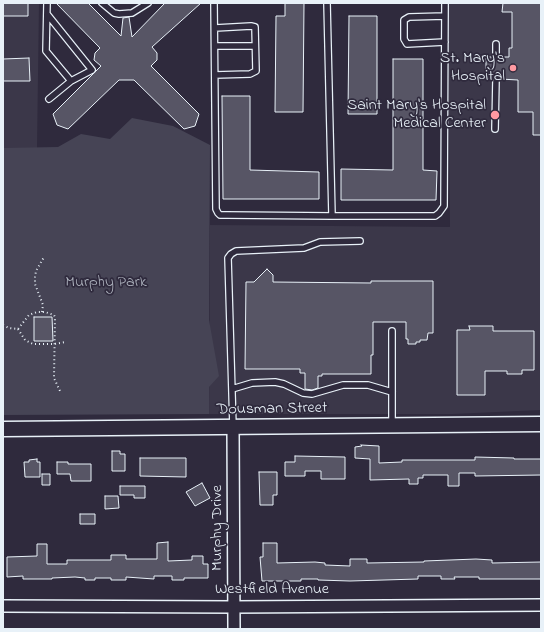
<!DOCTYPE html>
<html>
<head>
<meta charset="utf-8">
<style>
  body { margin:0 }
  #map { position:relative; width:544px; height:632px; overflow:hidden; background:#2f2a3d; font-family:"Indie Flower",sans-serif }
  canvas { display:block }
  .frame { position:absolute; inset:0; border:4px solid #e8f1f8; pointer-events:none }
</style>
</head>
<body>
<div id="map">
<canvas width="544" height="632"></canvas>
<div class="frame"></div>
</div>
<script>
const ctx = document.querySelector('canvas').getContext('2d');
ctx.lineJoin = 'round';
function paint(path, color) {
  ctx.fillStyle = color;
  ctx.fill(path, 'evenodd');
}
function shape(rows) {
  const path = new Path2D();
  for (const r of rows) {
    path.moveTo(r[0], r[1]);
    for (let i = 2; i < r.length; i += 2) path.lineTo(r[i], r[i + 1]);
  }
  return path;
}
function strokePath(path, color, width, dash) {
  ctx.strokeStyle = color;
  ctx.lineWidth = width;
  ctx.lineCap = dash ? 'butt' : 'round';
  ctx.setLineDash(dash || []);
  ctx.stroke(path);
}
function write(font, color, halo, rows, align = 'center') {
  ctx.font = font + ' "Indie Flower",sans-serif';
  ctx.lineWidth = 3.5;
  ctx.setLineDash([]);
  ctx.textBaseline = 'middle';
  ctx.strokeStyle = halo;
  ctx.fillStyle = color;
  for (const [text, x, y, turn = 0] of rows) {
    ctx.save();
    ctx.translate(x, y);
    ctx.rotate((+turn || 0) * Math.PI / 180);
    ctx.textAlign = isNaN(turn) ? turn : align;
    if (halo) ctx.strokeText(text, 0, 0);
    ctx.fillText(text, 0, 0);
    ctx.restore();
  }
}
paint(shape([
  [3,3,39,3,37,148,3,148],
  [448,3,541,3,541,410,453,414,209,414,210,225,450,227]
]), '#3b3749');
paint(shape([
  [132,118,173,126,210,145,209,320,219,376,209,387,209,414,3,415,3,148,58,147,81,134,110,139]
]), '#464455');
const building = shape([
  [3,3,28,3,28,16,3,16,3,3],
  [56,3,88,3,121,36,123,18,129,17,132,37,165,3,201,3,152,47,157,53,157,60,151,66,199,114,195,126,184,129,134,80,119,80,68,129,57,125,53,114,101,66,94,60,95,53,100,48,56,3],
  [285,3,304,3,303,112,275,112,276,16,285,16,285,3],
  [503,3,541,3,541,135,533,135,533,112,518,112,518,80,500,79,496,75,494,76,492,79,486,79,486,57,492,57,496,61,498,60,500,57,509,57,509,48,512,48,512,12,502,12,503,3],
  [349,16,377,16,377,114,348,114,349,16],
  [29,58,30,81,3,81,3,59,29,58],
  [393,59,423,59,423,170,437,171,436,200,341,200,341,169,393,170,393,59],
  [222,96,250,96,250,170,319,172,319,199,223,199,222,96],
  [267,269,273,275,273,282,371,283,371,281,433,281,433,333,428,333,427,340,420,340,420,342,416,342,416,344,408,344,408,339,406,339,406,322,373,322,373,355,371,355,371,374,322,374,322,376,318,376,318,388,312,390,305,389,305,373,300,373,300,369,245,369,246,282,254,282,267,269],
  [34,317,52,317,53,341,34,341,34,317],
  [469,326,493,326,493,331,534,331,534,370,522,370,522,374,507,374,507,371,485,371,485,395,457,395,457,330,470,330,469,326],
  [361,445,379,446,379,463,402,462,402,460,475,460,475,457,514,458,514,459,541,459,541,475,475,476,475,473,459,473,459,486,448,486,448,475,423,475,423,478,418,478,418,484,409,484,409,479,370,480,370,459,355,458,355,447,362,446,361,445],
  [112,451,120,451,120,454,125,454,125,471,112,471,112,451],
  [295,456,345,457,345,479,321,479,321,471,305,471,305,476,285,476,285,462,295,462,295,456],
  [140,458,186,458,186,477,140,476,140,458],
  [37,459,37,462,40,462,40,477,25,477,24,462,29,462,29,460,37,459],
  [57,462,68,462,68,464,91,464,91,481,71,481,70,474,57,474,57,462],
  [259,472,277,472,277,495,273,495,273,505,260,505,259,472],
  [42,474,50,474,50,485,42,485,42,474],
  [202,483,210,498,195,506,186,492,202,483],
  [120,486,145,486,145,498,134,498,134,495,120,495,120,486],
  [105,496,118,496,119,508,105,509,105,496],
  [80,514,95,514,95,524,80,524,80,514],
  [168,542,168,561,192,560,192,556,203,556,203,564,208,564,208,578,184,578,184,580,172,580,172,576,154,576,154,579,126,577,126,580,111,580,111,578,95,578,95,580,85,580,85,578,75,577,52,578,52,579,23,579,23,576,7,577,7,557,37,556,37,544,47,544,47,564,67,564,67,560,111,560,111,555,126,555,126,559,157,559,157,543,168,542],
  [263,543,277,543,277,563,315,562,325,563,325,565,350,566,350,559,367,559,367,563,424,562,424,561,476,559,492,560,492,563,541,562,541,579,479,579,479,577,454,577,455,579,441,579,441,576,418,576,418,579,350,581,318,580,318,579,301,579,301,581,262,581,260,557,263,557,263,543]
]);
paint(building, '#575565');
strokePath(building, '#e8f1f8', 1);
const service = shape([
  [102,3,114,13,119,14,132,13,148,3],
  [214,3,216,209,218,213,220,215,227,215,332,216,435,216,439,213,444,206,445,3],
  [327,3,332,216],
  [47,14,92,70,71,81,46,51,47,3],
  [215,28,251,26,255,27,256,71,250,74,215,75],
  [445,42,407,44,404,39,404,20,409,17,445,16],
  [215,46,255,46],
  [496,57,496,44],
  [49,99,71,81],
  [495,129,496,79],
  [232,389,252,383,275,382,284,384,303,393,312,394,343,385,368,385,392,392],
  [392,426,392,331],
  [233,427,228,258,231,254,236,251,304,248,320,242,360,241]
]);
const minor = shape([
  [233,428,234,629],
  [3,606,234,607,541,605]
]);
const tertiary = shape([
  [3,429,541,424]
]);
strokePath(service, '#e8f1f8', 8);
strokePath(minor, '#e8f1f8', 14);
strokePath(tertiary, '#e8f1f8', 17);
strokePath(shape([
  [42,312,43,305,35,284,35,277,36,271,44,257],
  [3,325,9,328,18,329,29,315,37,312,45,312,54,315,55,317,54,378,60,391],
  [18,329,25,340,33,344,54,344,66,342]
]), '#e8f1f8', 2, [1, 3]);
strokePath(service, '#2f2a3d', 5.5);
strokePath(minor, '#2f2a3d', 11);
strokePath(tertiary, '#2f2a3d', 14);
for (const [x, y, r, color] of [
  [513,68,4,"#ff9aa2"],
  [495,115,5,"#ff9aa2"]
]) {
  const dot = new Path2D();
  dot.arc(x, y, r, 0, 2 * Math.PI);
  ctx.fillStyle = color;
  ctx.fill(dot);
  strokePath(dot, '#2f2a3d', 1.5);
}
write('16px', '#e8f1f8', '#2f2a3d', [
  ["St. Mary's",505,59],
  ["Hospital",505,77],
  ["Saint Mary's Hospital",486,106],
  ["Medical Center",486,124]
], 'right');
write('16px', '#afb4bf', '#2f2a3d', [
  ["Murphy Park",106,283]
]);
write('16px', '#e8f1f8', '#2f2a3d', [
  ["Dousman Street",272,410,-1],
  ["Murphy Drive",218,528,-90],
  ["Westfield Avenue",272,590]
]);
</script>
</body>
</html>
